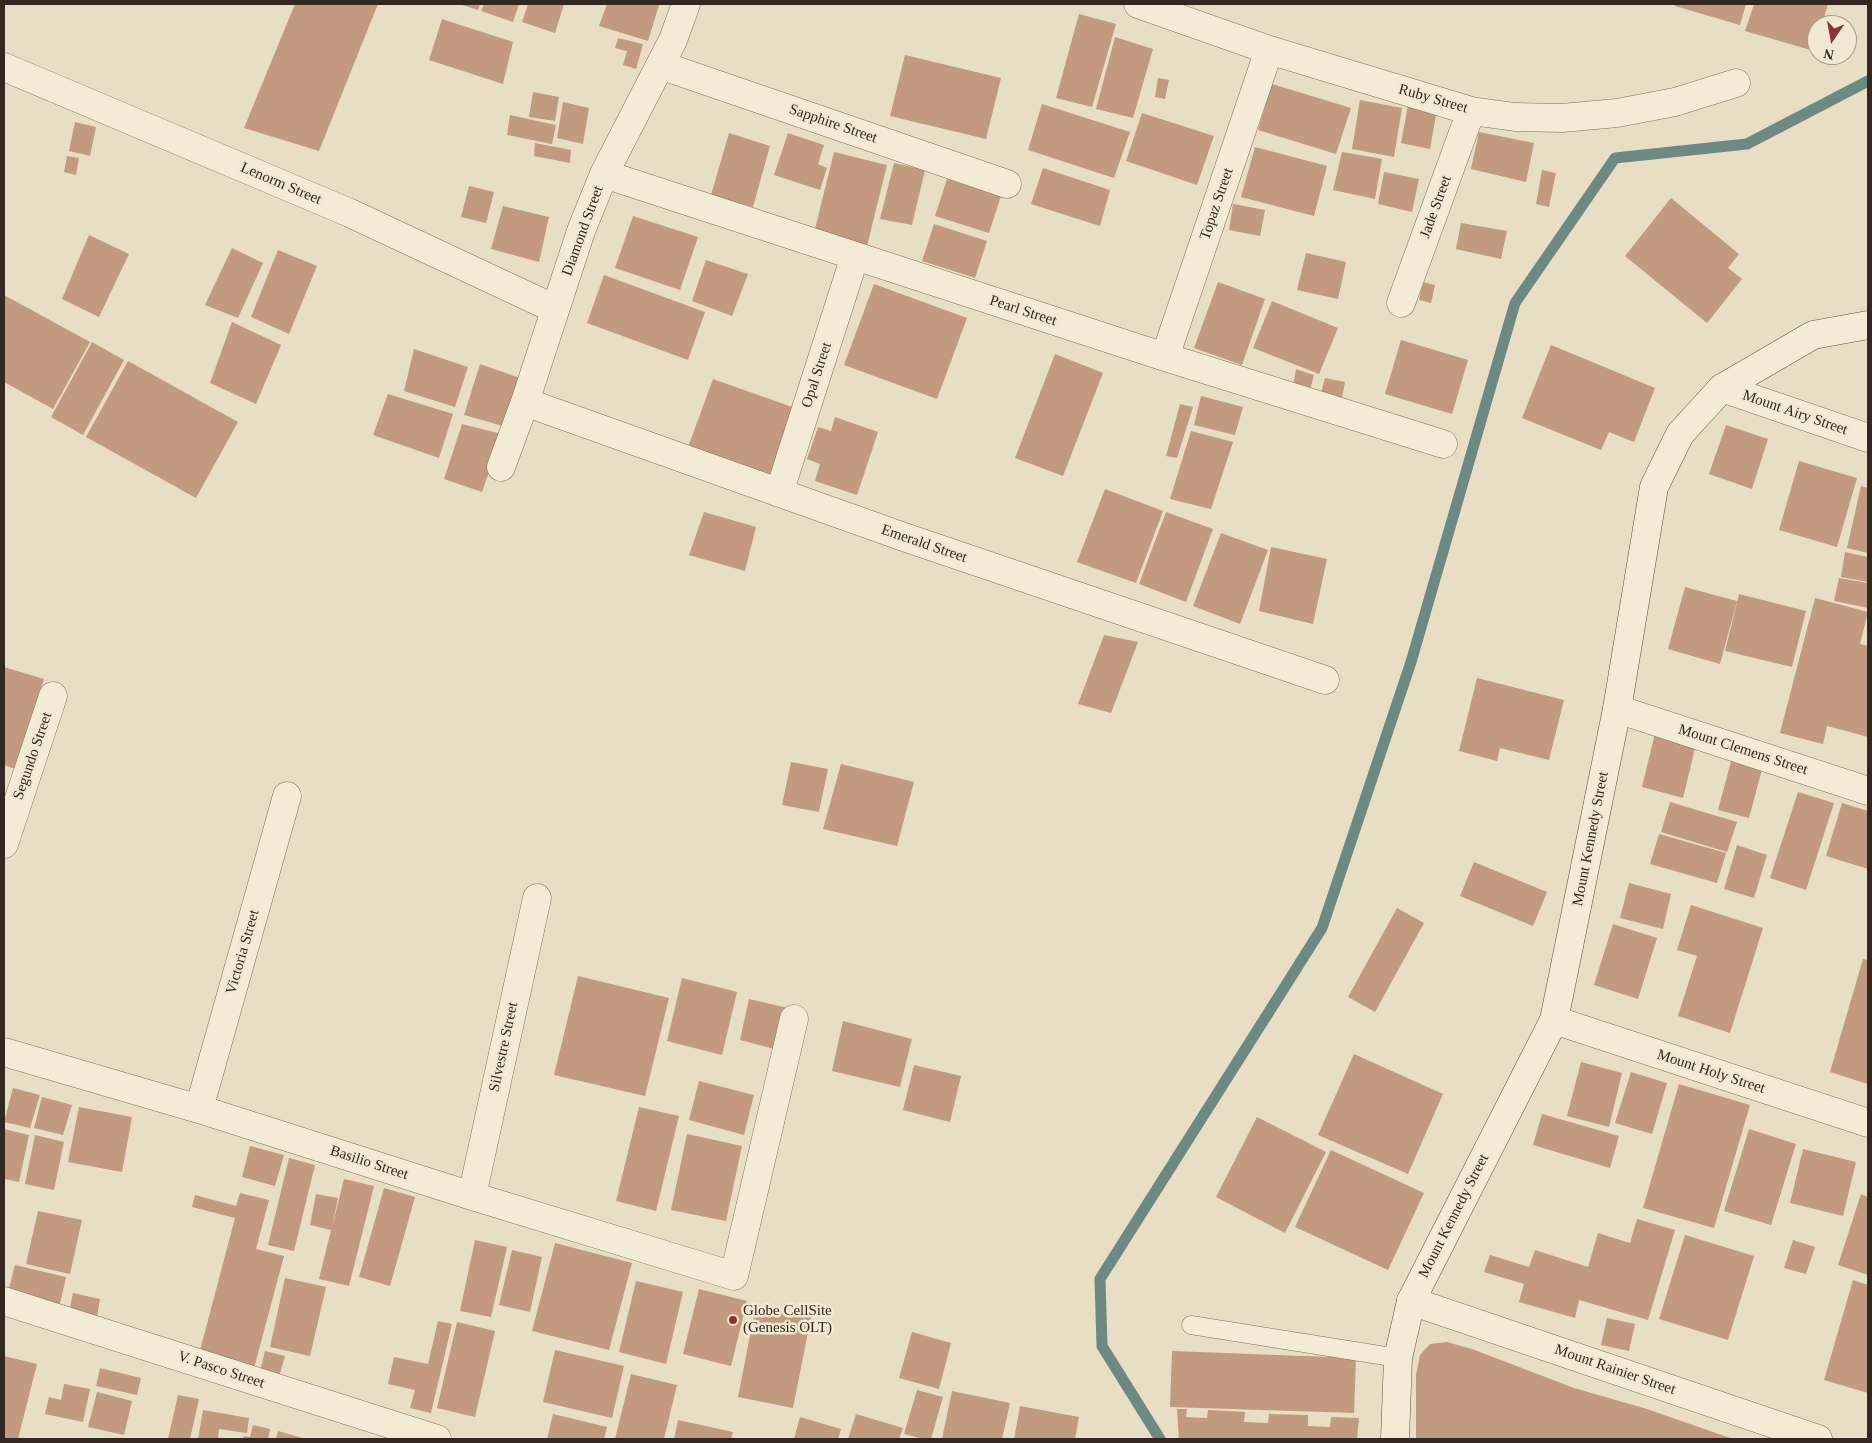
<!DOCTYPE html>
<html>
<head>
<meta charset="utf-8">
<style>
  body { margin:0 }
  #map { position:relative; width:1872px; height:1443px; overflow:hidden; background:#e8ddc5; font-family:"Times New Roman",serif }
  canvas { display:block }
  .frame { position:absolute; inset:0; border:5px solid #33281f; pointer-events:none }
  .north { position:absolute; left:1807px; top:15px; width:50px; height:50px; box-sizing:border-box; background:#f1e8d3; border:1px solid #a59b8b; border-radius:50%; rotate:192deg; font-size:14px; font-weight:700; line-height:20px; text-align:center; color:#33281f }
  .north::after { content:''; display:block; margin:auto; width:18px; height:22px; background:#893435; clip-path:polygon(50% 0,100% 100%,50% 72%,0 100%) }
</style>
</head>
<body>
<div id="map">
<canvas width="1872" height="1443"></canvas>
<div class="frame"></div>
<div class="north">N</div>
</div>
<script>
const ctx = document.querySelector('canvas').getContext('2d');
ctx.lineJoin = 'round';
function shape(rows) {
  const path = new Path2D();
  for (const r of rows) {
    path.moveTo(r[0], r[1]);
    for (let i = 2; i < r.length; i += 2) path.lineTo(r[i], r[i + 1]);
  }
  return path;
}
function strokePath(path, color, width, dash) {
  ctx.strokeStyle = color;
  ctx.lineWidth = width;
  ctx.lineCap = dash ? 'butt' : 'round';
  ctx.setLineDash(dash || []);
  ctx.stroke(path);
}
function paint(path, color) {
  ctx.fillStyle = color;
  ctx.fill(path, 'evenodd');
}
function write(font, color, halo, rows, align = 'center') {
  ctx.font = font + ' "Times New Roman",serif';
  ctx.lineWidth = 5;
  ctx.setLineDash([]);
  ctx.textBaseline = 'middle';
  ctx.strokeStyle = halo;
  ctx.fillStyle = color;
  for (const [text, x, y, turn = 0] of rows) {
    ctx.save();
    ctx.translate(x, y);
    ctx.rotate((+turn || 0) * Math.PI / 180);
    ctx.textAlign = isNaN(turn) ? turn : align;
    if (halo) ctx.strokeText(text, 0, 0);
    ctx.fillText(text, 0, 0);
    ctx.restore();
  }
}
strokePath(shape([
  [1160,1439,1102,1346,1100,1279,1322,928,1411,662,1515,303,1615,158,1747,144,1868,81]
]), '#6e8982', 11);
paint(shape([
  [295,4,378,4,319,151,244,128],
  [459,4,480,4,478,10],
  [484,4,519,4,513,22,481,11],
  [528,4,564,4,555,33,522,22],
  [607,4,655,4,659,5,648,41,599,26],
  [1675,4,1746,4,1740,25,1675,6],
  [1754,4,1828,4,1822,25,1817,25,1817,42,1814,51,1745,31],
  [1079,14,1116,24,1092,107,1056,98],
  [442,19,513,42,503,84,429,60],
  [1115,37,1153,49,1133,118,1096,109],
  [618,38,643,44,636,69,623,65,627,51,615,48],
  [905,55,1001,78,986,139,890,116],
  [1158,78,1169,80,1165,99,1155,97],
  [1272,84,1351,108,1336,154,1258,130],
  [533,92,559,97,555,121,529,117],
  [1360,100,1402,108,1394,157,1352,149],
  [563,102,589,108,583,144,557,138],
  [1042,104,1130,132,1114,178,1028,150],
  [1408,105,1437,110,1430,149,1401,143],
  [1142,113,1214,136,1197,185,1126,161],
  [510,115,556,125,552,144,507,135],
  [75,122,96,127,90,156,69,151],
  [1479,132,1534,143,1526,182,1471,169],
  [729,133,770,146,753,207,711,195],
  [788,133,824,145,818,164,827,168,820,190,774,175],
  [535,143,571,150,570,163,534,156],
  [1255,147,1327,166,1314,216,1241,197],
  [834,152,887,165,867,246,814,233],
  [1342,152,1382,159,1375,199,1333,190],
  [67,156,79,158,76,175,64,172],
  [894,163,925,170,912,225,880,219],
  [1043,168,1110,190,1100,226,1031,204],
  [1542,170,1556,173,1549,207,1536,204],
  [1384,172,1419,179,1412,212,1378,204],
  [947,179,1001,196,989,233,935,216],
  [469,186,494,192,486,223,461,217],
  [1671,198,1739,254,1728,268,1742,279,1707,323,1625,256],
  [1233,204,1265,210,1260,236,1229,230],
  [503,206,549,217,539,262,491,249],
  [633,216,698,237,680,290,615,268],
  [1461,223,1507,231,1501,259,1456,249],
  [934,224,987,241,975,278,922,261],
  [89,235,129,254,99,317,62,299],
  [232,248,263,263,238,318,205,305],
  [278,250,317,266,289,334,251,317],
  [1306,253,1346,262,1338,299,1297,290],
  [706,260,748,274,732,316,692,301],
  [604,275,705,312,688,360,587,323],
  [1218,282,1265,299,1242,365,1194,348],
  [1423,282,1435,285,1431,303,1419,300],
  [874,284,967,318,937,399,844,365],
  [4,295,90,342,53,409,4,382],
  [1272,301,1338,328,1319,374,1253,348],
  [232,322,281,345,256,404,210,383],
  [1401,340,1468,360,1452,414,1385,394],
  [92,342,124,360,83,435,51,417],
  [1551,345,1655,388,1634,442,1609,432,1601,450,1522,418],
  [414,349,468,367,455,407,404,391],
  [1055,354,1103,373,1063,476,1015,458],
  [128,361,238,422,196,498,86,437],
  [480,364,520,378,503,426,464,415],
  [1296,369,1314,375,1310,390,1293,386],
  [1325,378,1345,382,1342,398,1321,393],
  [713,379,795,408,770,480,687,450],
  [388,394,453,414,439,458,373,435],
  [1201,396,1243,407,1235,435,1194,425],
  [1180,404,1193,407,1177,458,1166,456],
  [835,417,878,432,857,495,815,481,820,464,807,459,818,427,831,431],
  [462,424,502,434,482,492,444,479],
  [1726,425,1768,439,1752,489,1709,474],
  [1191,431,1233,442,1211,509,1170,499],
  [1799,461,1857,478,1837,547,1779,530],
  [1861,486,1868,488,1868,553,1847,548],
  [1105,489,1163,511,1136,583,1077,562],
  [704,512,756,527,745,571,689,555],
  [1166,512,1213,529,1186,602,1139,584],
  [1221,533,1268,550,1240,624,1193,606],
  [1271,547,1327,559,1313,624,1259,611],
  [1845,552,1868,557,1868,582,1841,577],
  [1839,578,1868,583,1868,608,1834,601],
  [1685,587,1737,601,1720,664,1668,649],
  [1739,594,1806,611,1792,667,1725,651],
  [1815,598,1868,612,1860,644,1868,646,1868,737,1827,726,1823,744,1780,733],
  [1104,635,1138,642,1111,713,1078,704],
  [4,667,44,679,15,769,4,765],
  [1477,678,1564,700,1549,760,1500,748,1497,761,1459,751],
  [1656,729,1697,740,1683,798,1642,787],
  [1733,754,1764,762,1749,818,1718,810],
  [791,762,828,769,819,812,782,805],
  [841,764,914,782,897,846,823,829],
  [1798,792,1834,803,1806,890,1770,878],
  [1670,802,1737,822,1727,852,1661,832],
  [1842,803,1868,811,1868,869,1826,856],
  [1659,834,1726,853,1717,883,1650,864],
  [1737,845,1767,855,1754,898,1724,889],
  [1474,862,1547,892,1533,926,1460,896],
  [1629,883,1671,894,1663,929,1620,918],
  [1691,905,1763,928,1730,1033,1678,1016,1697,956,1677,950],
  [1397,908,1424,923,1375,1012,1348,997],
  [1613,924,1657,938,1638,999,1594,985],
  [1863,959,1868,960,1868,1084,1830,1072],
  [578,976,669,998,645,1096,554,1075],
  [682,978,737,992,722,1055,667,1041],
  [749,999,788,1008,778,1050,740,1040],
  [843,1021,912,1039,900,1087,832,1071],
  [1354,1054,1443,1094,1408,1174,1318,1135],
  [1581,1062,1622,1073,1609,1127,1567,1116],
  [914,1065,961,1076,950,1122,903,1110],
  [1631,1072,1667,1083,1652,1134,1615,1123],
  [699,1081,754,1095,744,1135,689,1120],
  [1679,1084,1750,1105,1714,1228,1643,1208],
  [13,1088,40,1095,30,1128,4,1122],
  [42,1097,72,1105,63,1135,34,1128],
  [79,1107,132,1117,122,1172,68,1162],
  [639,1107,679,1116,656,1211,616,1201],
  [1542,1114,1619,1136,1610,1168,1533,1145],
  [1257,1117,1326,1152,1285,1233,1216,1197],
  [4,1129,29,1135,19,1182,4,1179],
  [1749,1129,1796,1144,1771,1225,1724,1211],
  [687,1134,742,1146,726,1221,671,1210],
  [35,1135,64,1142,54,1190,25,1184],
  [250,1146,284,1155,275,1186,242,1177],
  [1803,1149,1856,1162,1843,1216,1790,1203],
  [1331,1150,1424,1193,1388,1270,1295,1227],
  [289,1158,315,1165,294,1251,268,1245],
  [344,1179,374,1186,349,1286,319,1279,331,1230,310,1225,316,1194,338,1198,332,1227],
  [384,1188,415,1197,390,1286,359,1277],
  [240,1193,269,1200,256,1249,284,1256,253,1372,198,1358,235,1218,192,1207,195,1195,236,1206],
  [1861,1194,1868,1197,1868,1275,1838,1265],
  [38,1211,82,1220,70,1274,26,1264],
  [1637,1219,1675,1230,1648,1320,1579,1300,1575,1318,1519,1302,1524,1284,1484,1272,1490,1255,1529,1267,1535,1250,1588,1267,1598,1233,1630,1243],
  [1685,1235,1754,1256,1728,1340,1659,1319],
  [475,1240,507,1247,491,1317,460,1311],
  [1793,1240,1815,1247,1806,1274,1784,1268],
  [555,1243,632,1263,609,1350,532,1331],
  [512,1250,542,1257,530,1312,499,1305],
  [15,1265,66,1277,58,1313,6,1300],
  [285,1278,326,1287,310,1356,270,1347],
  [1853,1280,1868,1285,1868,1393,1824,1380],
  [636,1281,683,1292,666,1364,619,1352],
  [699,1289,747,1301,731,1366,683,1354],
  [73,1293,100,1299,96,1324,68,1318],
  [756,1305,811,1317,793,1408,738,1397],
  [1607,1318,1635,1324,1629,1351,1601,1345],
  [438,1321,452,1324,431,1413,410,1408,415,1390,388,1384,394,1357,428,1364],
  [457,1322,495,1331,475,1417,437,1408],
  [912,1332,951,1343,939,1389,899,1378],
  [1447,1342,1472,1349,1574,1388,1647,1409,1733,1439,1416,1439,1416,1375,1420,1355,1430,1344],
  [555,1350,624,1366,612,1418,543,1402],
  [265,1351,285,1356,277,1384,258,1379],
  [1172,1351,1356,1358,1354,1413,1170,1407],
  [4,1356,37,1364,18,1439,4,1439],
  [100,1368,141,1378,137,1395,96,1386],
  [631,1374,677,1385,664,1439,615,1439],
  [64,1384,90,1389,83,1422,45,1414,49,1397,61,1400],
  [917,1390,943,1397,931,1439,923,1439,904,1434],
  [952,1391,1010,1403,1002,1439,942,1439],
  [97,1392,132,1401,124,1435,88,1427],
  [178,1395,199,1399,190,1439,168,1439],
  [1020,1406,1079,1417,1075,1439,1014,1439],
  [1177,1409,1187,1409,1186,1417,1207,1418,1208,1410,1245,1412,1244,1422,1268,1423,1269,1414,1308,1415,1308,1426,1330,1427,1331,1417,1359,1418,1357,1439,1179,1439],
  [203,1410,249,1418,247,1433,219,1429,218,1439,198,1439],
  [553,1414,607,1427,604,1439,547,1439],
  [856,1414,903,1428,899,1439,848,1439],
  [800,1417,841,1429,838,1439,794,1439],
  [678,1420,733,1432,731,1439,674,1439],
  [253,1425,270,1429,268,1439,243,1439,244,1436,250,1437],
  [278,1431,306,1439,276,1439]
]), '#c29a7f');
const lane = shape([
  [1191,1325,1398,1358]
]);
const street = shape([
  [1138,4,1269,50,1471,111,1515,117,1562,118,1617,113,1675,102,1736,83],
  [660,65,1007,184],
  [4,67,350,213,555,309],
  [604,174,1165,357,1443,444],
  [1401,303,1471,111],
  [1165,357,1269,50],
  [1722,388,1868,438],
  [525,402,901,536,1325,680],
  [501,467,525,402,581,231,604,174,673,40,686,4],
  [779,493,855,256],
  [1617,709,1868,791],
  [4,844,53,696],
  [1554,1020,1868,1123],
  [4,1052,199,1109,472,1196,734,1276,794,1019],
  [199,1109,287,796],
  [472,1196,537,898],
  [4,1301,437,1439],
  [1411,1301,1818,1439]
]);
const secondary = shape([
  [1395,1439,1398,1358,1411,1301,1554,1020,1617,709,1654,487,1680,434,1722,388,1813,335,1868,325]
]);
strokePath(lane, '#81705d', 19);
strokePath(street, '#81705d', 29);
strokePath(secondary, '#635140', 29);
strokePath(lane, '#f4ebd7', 18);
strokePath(street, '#f4ebd7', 28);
strokePath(secondary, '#f4ebd7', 28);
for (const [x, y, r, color] of [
  [733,1320,5,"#893435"]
]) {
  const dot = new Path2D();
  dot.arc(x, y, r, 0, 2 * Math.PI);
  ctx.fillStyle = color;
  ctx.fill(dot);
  strokePath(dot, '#f1e8d3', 2);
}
write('15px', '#33281f', '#f1e8d3', [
  ["Ruby Street",1433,99,16],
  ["Sapphire Street",833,124,19],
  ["Lenorm Street",281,184,23],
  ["Topaz Street",1217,204,-71],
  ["Jade Street",1436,207,-70],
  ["Diamond Street",583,231,-70],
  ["Pearl Street",1023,311,18],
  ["Opal Street",817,375,-72],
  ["Mount Airy Street",1795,413,19],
  ["Emerald Street",924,544,19],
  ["Mount Clemens Street",1743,750,18],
  ["Segundo Street",33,756,-71],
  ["Mount Kennedy Street",1591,839,-79],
  ["Victoria Street",243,952,-74],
  ["Silvestre Street",504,1047,-78],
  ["Mount Holy Street",1711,1072,18],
  ["Basilio Street",369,1163,18],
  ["Mount Kennedy Street",1454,1216,-63],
  ["V. Pasco Street",221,1370,18],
  ["Mount Rainier Street",1615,1370,19]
]);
write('15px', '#33281f', '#f1e8d3', [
  ["Globe CellSite",743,1311],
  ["(Genesis OLT)",743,1328]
], 'left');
</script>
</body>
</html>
